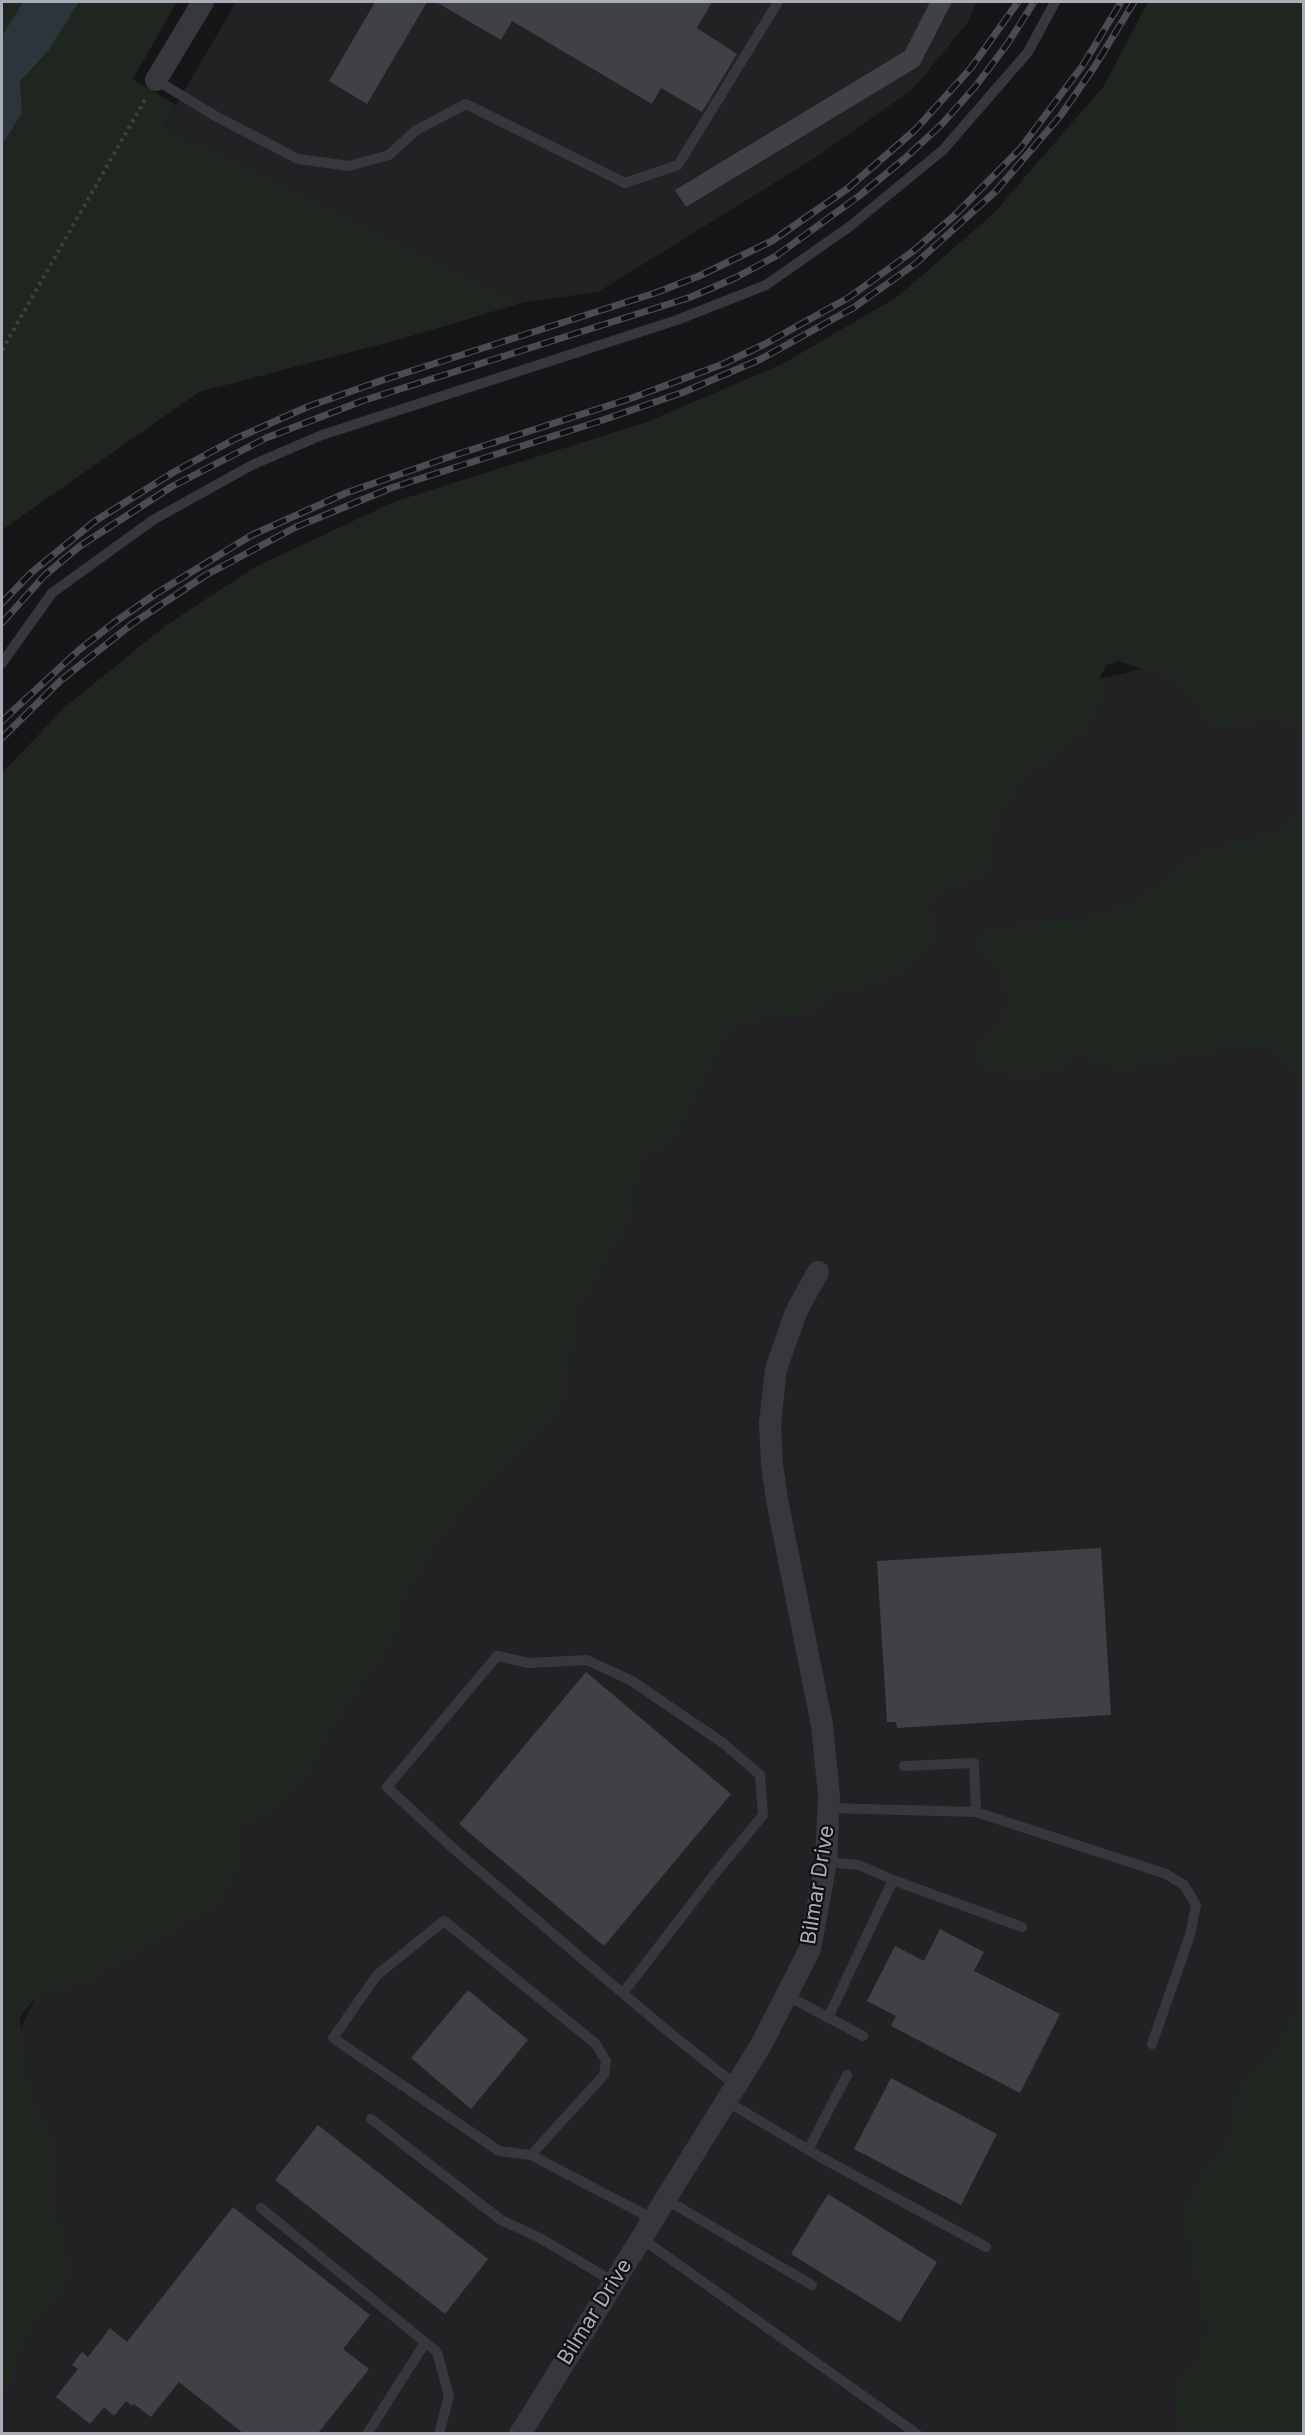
<!DOCTYPE html>
<html>
<head>
<meta charset="utf-8">
<style>
  body { margin:0 }
  #map { position:relative; width:1305px; height:2435px; overflow:hidden; background:#161618; font-family:Inter,sans-serif }
  canvas { display:block }
  .frame { position:absolute; inset:0; border:3px solid #a8adb8; pointer-events:none }
</style>
</head>
<body>
<div id="map">
<canvas width="1305" height="2435"></canvas>
<div class="frame"></div>
</div>
<script>
const ctx = document.querySelector('canvas').getContext('2d');
ctx.lineJoin = 'round';
function paint(path, color) {
  ctx.fillStyle = color;
  ctx.fill(path, 'evenodd');
}
function shape(rows) {
  const path = new Path2D();
  for (const r of rows) {
    path.moveTo(r[0], r[1]);
    for (let i = 2; i < r.length; i += 2) path.lineTo(r[i], r[i + 1]);
  }
  return path;
}
function strokePath(path, color, width, dash) {
  ctx.strokeStyle = color;
  ctx.lineWidth = width;
  ctx.lineCap = dash ? 'butt' : 'round';
  ctx.setLineDash(dash || []);
  ctx.stroke(path);
}
function write(font, color, halo, rows, align = 'center') {
  ctx.font = font + ' Inter,sans-serif';
  ctx.lineWidth = 4.5;
  ctx.setLineDash([]);
  ctx.textBaseline = 'middle';
  ctx.strokeStyle = halo;
  ctx.fillStyle = color;
  for (const [text, x, y, turn = 0] of rows) {
    ctx.save();
    ctx.translate(x, y);
    ctx.rotate((+turn || 0) * Math.PI / 180);
    ctx.textAlign = isNaN(turn) ? turn : align;
    if (halo) ctx.strokeText(text, 0, 0);
    ctx.fillText(text, 0, 0);
    ctx.restore();
  }
}
paint(shape([
  [236,2,976,2,968,22,913,89,813,159,598,292,525,302,164,126],
  [1303,633,1303,2433,2,2433,2,2067,619,787]
]), '#222225');
paint(shape([
  [2,2,23,2,2,36],
  [79,2,177,2,133,79,176,105,164,126,525,302,401,339,199,392,2,530,2,145,22,113,20,83,49,50],
  [1148,2,1303,2,1303,732,1295,727,1268,722,1224,728,1209,723,1174,681,1119,661,1106,665,1100,677,1100,705,1088,730,1021,783,1004,808,993,838,992,871,966,886,937,894,930,905,938,932,922,957,883,984,831,997,808,1015,745,1021,732,1028,714,1057,676,1141,648,1155,640,1166,627,1224,577,1311,563,1408,464,1510,428,1558,401,1607,397,1634,384,1658,350,1699,309,1773,274,1812,243,1824,244,1854,222,1903,85,1985,35,1998,20,2018,24,2071,55,2148,54,2200,73,2277,26,2336,10,2385,2,2395,2,773,65,707,165,626,255,567,396,501,644,423,784,363,897,297,993,214,1103,87],
  [1303,808,1303,1088,1291,1067,1269,1048,1244,1046,1117,1071,1073,1055,1061,1069,1033,1078,990,1074,973,1053,977,1040,1000,1025,1007,996,997,972,971,941,994,927,1093,916,1142,897,1192,857,1217,846,1265,835,1292,820],
  [1303,2004,1303,2433,1180,2433,1175,2404,1180,2378,1198,2358,1207,2331,1201,2297,1188,2241,1186,2215,1191,2188,1224,2147,1235,2123,1236,2099,1244,2075,1266,2059,1281,2039,1289,2016]
]), '#1e261f');
paint(shape([
  [23,2,79,2,49,50,20,82,22,113,2,145,2,36]
]), '#2c353c');
paint(shape([
  [375,2,427,2,367,104,329,81],
  [436,2,712,2,697,28,737,54,702,112,661,88,652,104,512,21,501,40],
  [930,2,952,2,919,66,686,207,675,190,905,51],
  [1101,1548,1111,1715,897,1728,896,1722,887,1722,877,1561],
  [586,1672,731,1794,604,1946,459,1824],
  [940,1929,984,1952,974,1971,1060,2014,1020,2093,891,2026,896,2016,867,2001,895,1946,924,1961],
  [468,1990,528,2040,471,2109,411,2058],
  [891,2078,997,2134,961,2205,854,2149],
  [318,2125,488,2259,445,2314,275,2180],
  [828,2194,937,2262,900,2322,791,2254],
  [233,2207,370,2315,343,2349,369,2369,318,2433,243,2433,179,2382,151,2417,134,2404,132,2406,126,2401,114,2416,104,2407,90,2424,56,2397,78,2369,72,2365,82,2352,88,2357,110,2328,127,2342]
]), '#404145');
strokePath(shape([
  [2,350,147,96]
]), '#3d3f44', 4, [3, 4.5]);
strokePath(shape([
  [156,80,217,117,298,159,349,166,389,155,415,131,466,104,625,183,678,165,778,2],
  [2,663,52,593,153,520,252,465,322,435,677,320,766,285,849,227,943,150,1028,52,1055,2],
  [904,1766,974,1763,976,1812],
  [829,1808,976,1812,1166,1874,1184,1885,1196,1905,1190,1935,1152,2044],
  [826,1862,859,1865,893,1880,1022,1927],
  [623,1993,713,1876,763,1815,760,1775,723,1743,632,1681,587,1660,529,1663,497,1656,387,1787,455,1850,594,1969,676,2038,736,2085],
  [786,1995,863,2036],
  [828,2018,893,1880],
  [726,2101,822,2158,986,2247],
  [371,2119,501,2220,540,2238,614,2282],
  [808,2150,847,2075],
  [531,2155,604,2075,606,2061,595,2043,444,1921,377,1975,333,2038,499,2151,531,2155,653,2219],
  [665,2199,812,2285],
  [261,2208,437,2352,449,2396,439,2434],
  [641,2238,917,2434],
  [367,2434,425,2343]
]), '#37383d', 10);
strokePath(shape([
  [156,80,203,2],
  [520,2434,761,2045,810,1949,826,1862,829,1795,822,1725,777,1500,772,1464,770,1423,776,1369,796,1312,818,1272]
]), '#37383d', 22);
const rail = shape([
  [2,603,32,572,95,521,174,472,235,439,307,407,380,381,655,293,699,276,772,241,847,189,915,130,971,68,1018,2],
  [2,623,45,575,80,546,171,487,266,438,362,401,691,297,735,278,776,256,859,196,904,159,941,125,975,87,1008,43,1034,2],
  [2,721,79,650,115,622,157,593,252,535,346,493,446,458,632,398,723,364,765,344,848,298,912,252,954,216,1020,149,1083,65,1121,2],
  [2,738,60,681,132,624,206,575,296,527,391,488,600,421,684,392,761,359,853,308,915,264,996,191,1061,115,1095,66,1134,2]
]);
strokePath(rail, '#4a4c52', 7);
strokePath(rail, '#111113', 4.5, [14]);
write('21px', '#a8adb8', '#111113', [
  ["Bilmar Drive",818,1885,-81],
  ["Bilmar Drive",595,2312,-58]
]);
</script>
</body>
</html>
